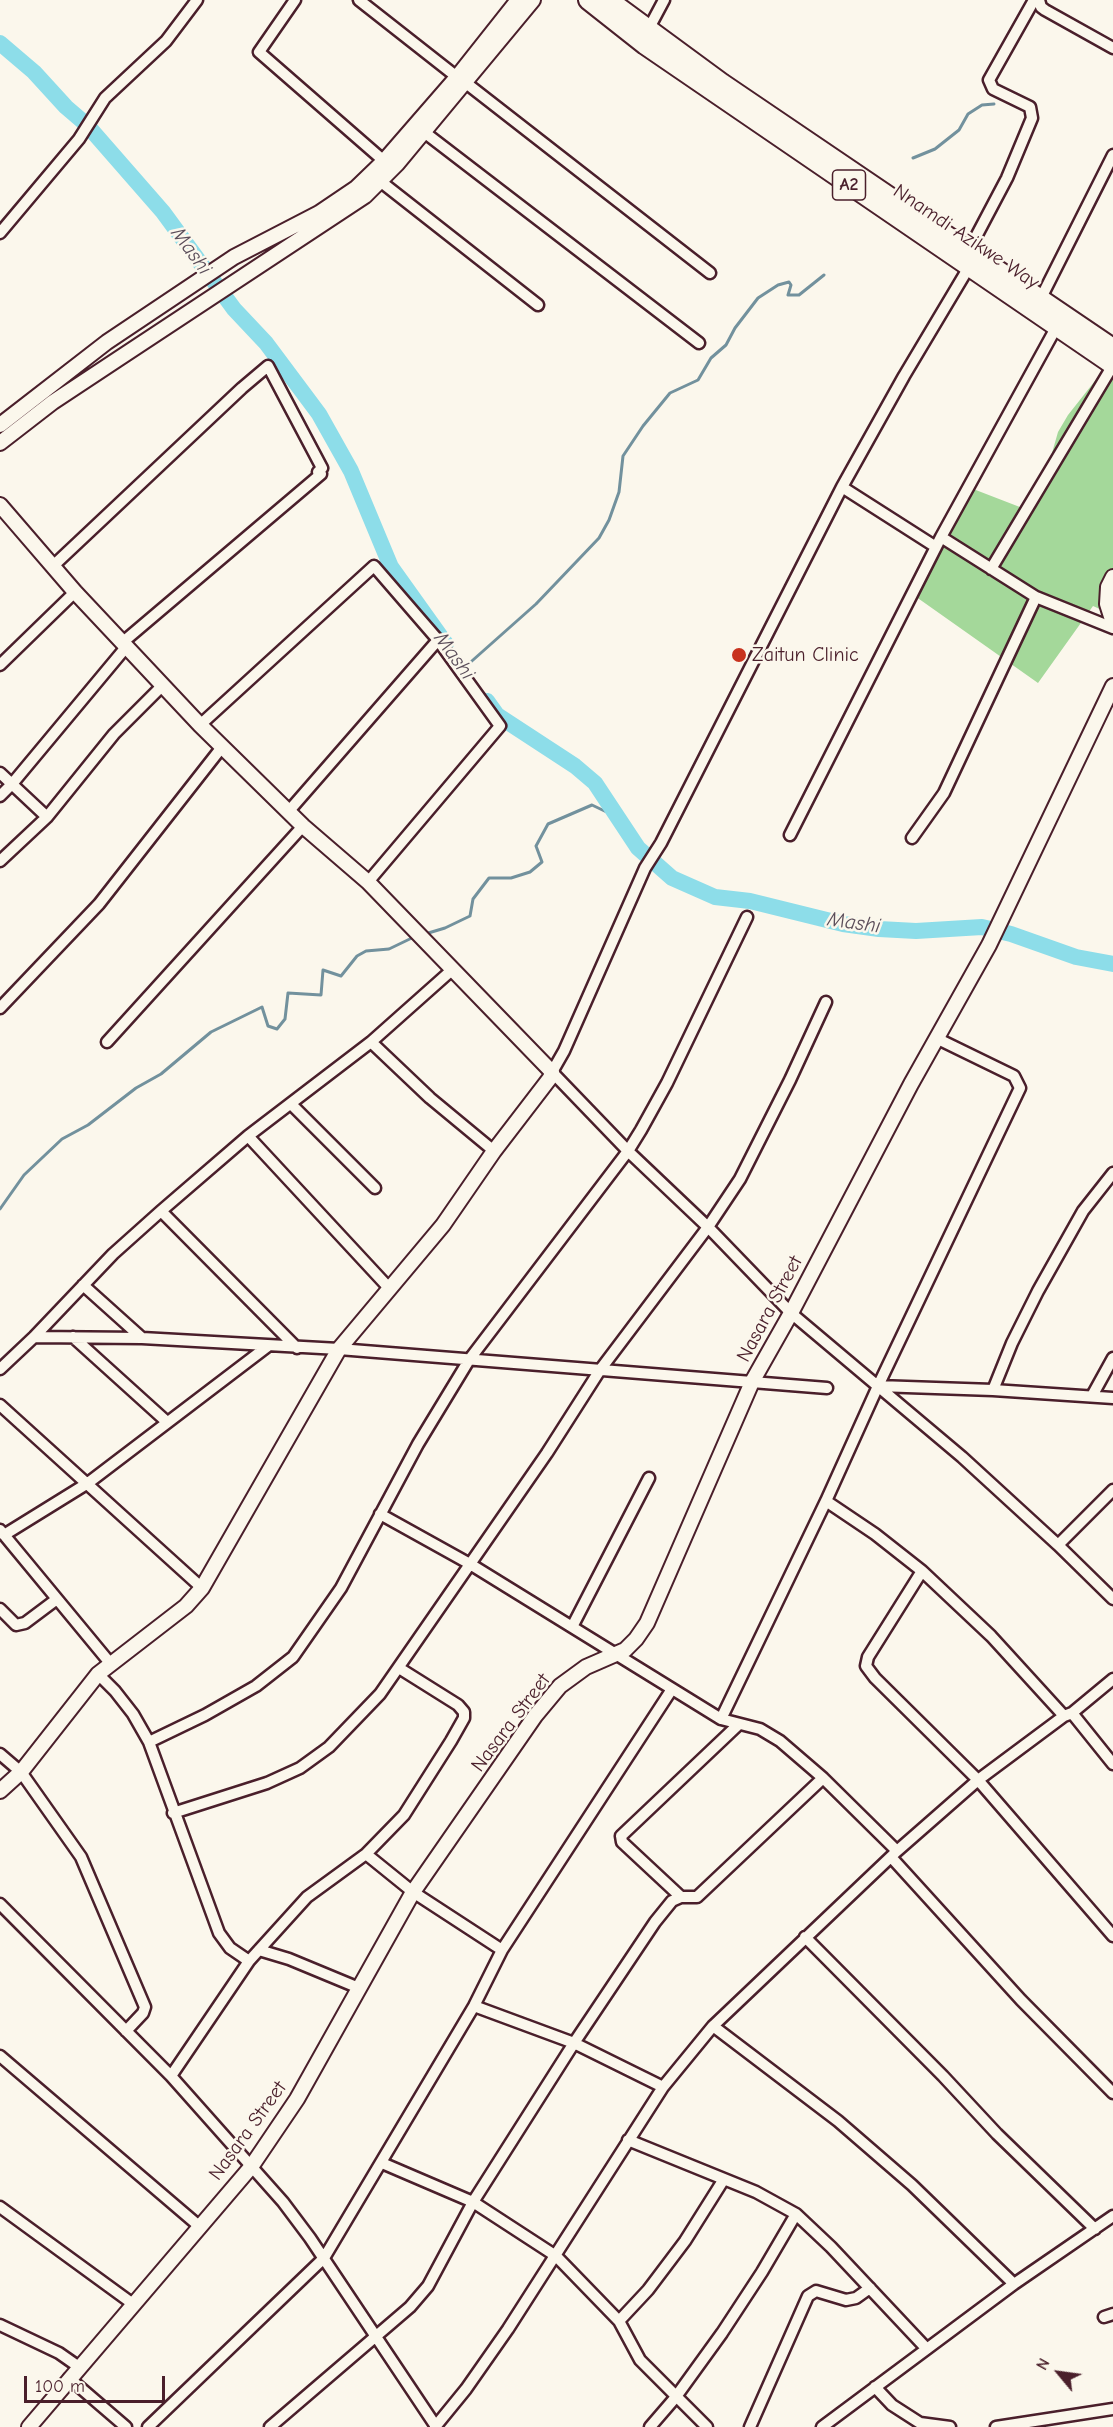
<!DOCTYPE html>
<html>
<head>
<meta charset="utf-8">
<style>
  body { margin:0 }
  #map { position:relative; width:1113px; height:2427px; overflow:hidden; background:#fbf7ec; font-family:"Comic Neue",sans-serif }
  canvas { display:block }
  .north { position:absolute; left:1029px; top:2343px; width:60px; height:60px; -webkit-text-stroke:4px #fbf7ec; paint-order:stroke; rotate:299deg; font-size:16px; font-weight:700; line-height:24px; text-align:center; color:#4a1f2b }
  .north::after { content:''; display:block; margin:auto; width:21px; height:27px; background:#4a1f2b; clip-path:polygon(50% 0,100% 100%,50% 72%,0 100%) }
  .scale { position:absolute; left:24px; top:2376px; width:141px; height:27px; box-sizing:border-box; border:3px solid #4a1f2b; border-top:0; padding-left:8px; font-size:18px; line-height:21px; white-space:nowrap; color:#4a1f2b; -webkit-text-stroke:4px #fbf7ec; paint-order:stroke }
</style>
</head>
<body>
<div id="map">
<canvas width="1113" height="2427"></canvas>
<div class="north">N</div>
<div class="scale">100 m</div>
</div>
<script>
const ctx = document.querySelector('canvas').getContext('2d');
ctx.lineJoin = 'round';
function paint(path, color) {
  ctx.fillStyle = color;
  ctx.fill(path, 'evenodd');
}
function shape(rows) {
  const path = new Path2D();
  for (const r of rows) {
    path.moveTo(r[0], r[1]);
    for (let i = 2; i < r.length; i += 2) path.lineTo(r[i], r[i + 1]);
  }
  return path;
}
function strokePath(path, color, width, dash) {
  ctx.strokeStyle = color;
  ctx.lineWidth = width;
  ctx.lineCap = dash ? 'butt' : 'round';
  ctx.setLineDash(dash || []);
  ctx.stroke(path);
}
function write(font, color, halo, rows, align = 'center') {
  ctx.font = font + ' "Comic Neue",sans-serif';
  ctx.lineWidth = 5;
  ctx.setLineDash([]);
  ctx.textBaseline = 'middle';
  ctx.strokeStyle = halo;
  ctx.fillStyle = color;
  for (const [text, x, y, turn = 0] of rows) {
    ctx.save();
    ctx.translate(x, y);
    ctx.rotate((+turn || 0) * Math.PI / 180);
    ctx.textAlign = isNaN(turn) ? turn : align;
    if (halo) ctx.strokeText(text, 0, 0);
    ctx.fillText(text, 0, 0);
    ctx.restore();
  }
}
paint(shape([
  [1113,358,1113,590,1104,611,1093,606,1038,683,912,594,968,487,1025,509,1042,488,1058,432,1068,415]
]), '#a4d89a');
strokePath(shape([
  [913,158,935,149,959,130,968,114,982,105,994,104],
  [464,668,536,604,599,538,609,520,619,492,623,456,643,426,670,393,698,380,711,358,726,345,735,328,758,298,778,285,789,282,791,285,788,295,799,295,824,275],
  [425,934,445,928,470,916,473,899,489,878,511,878,530,872,542,862,536,846,548,824,592,805,615,816],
  [0,1209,24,1175,62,1139,88,1125,136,1088,161,1074,211,1032,262,1007,268,1026,277,1029,285,1019,288,993,321,995,323,970,341,976,357,956,366,951,389,949,416,936]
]), '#72919d', 3);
strokePath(shape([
  [0,43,34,72,66,107,87,125,163,212,234,309,266,343,319,414,351,471,391,567,446,644],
  [487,701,497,715,575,766,595,783,638,848,672,878,715,897,750,901,843,924,879,929,916,931,982,927,1011,934,1076,957,1113,964]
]), '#8ddde9', 16);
const street = shape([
  [295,0,259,52,384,161],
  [359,0,457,77],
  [1039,0,1041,7,1045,10,1113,48],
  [648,30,664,0],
  [466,83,710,273],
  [424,132,699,343],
  [380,181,538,305],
  [0,233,79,139,105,98,166,41,197,0],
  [969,250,1007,178,1032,118,1030,107,993,89,989,80,1034,0],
  [969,267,904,376,842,487,661,843,645,868,564,1051,552,1072,628,1151,708,1227,791,1313,962,1457,1058,1545,1113,1599],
  [1041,298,1113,155],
  [842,487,936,547],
  [941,537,1036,597,1113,628],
  [53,566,242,388,268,366,322,468,318,472,321,474,123,642],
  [991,569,1113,365],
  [0,665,75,592],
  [200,725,374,566,438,640,500,726,368,882],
  [0,773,47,817],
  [0,796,12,784,127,646],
  [288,812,438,640],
  [790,835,941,537,1057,326],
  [912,838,944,793,1036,597],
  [0,861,47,817,114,734,163,685],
  [0,1008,99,904,222,747],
  [107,1042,303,826],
  [371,1042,430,1098,494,1151],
  [291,1104,375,1188],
  [248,1136,389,1288],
  [161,1211,297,1348],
  [83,1285,142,1338],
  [34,1337,142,1338,339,1349,827,1388],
  [73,1337,167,1422],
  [0,1369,34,1337,113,1254,161,1211,248,1136,371,1042,453,969],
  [878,1386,993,1390,1113,1398],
  [993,1390,1012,1343,1038,1291,1083,1211,1113,1173],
  [1092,1396,1113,1358],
  [0,1405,202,1588],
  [826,1501,875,1534,922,1571,991,1636,1064,1716],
  [380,1514,470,1564,721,1719,760,1729,780,1741,823,1778,897,1851],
  [0,1530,110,1663],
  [4,1535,88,1483,268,1346],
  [1058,1545,1113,1490],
  [922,1571,868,1657,866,1666,875,1678,978,1780,1113,1936],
  [0,1609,16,1625,25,1623,57,1599],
  [572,1627,649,1478],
  [98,1674,115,1691,133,1714,149,1742,219,1933,230,1948,249,1961],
  [1072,1713,1113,1764],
  [721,1719,826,1501,878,1386,1020,1088,1014,1076,936,1038],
  [149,1742,205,1715,256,1686,293,1657,341,1588,418,1444,469,1360,628,1151,641,1130,667,1083,747,917],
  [0,1754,21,1772,81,1857,145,2007,143,2013,126,2031],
  [173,1813,267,1783,300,1768,329,1747,380,1694,547,1453,600,1370,708,1227,740,1179,790,1080,826,1002],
  [366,1854,413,1892,502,1950],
  [891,1857,1021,2000,1113,2093],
  [681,1897,622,1842,621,1836,739,1724],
  [0,1904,171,2076,283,2202,310,2238,435,2425],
  [805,1937,943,2076,997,2134,1095,2229],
  [259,1950,289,1959,359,1988],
  [474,2006,574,2043,663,2087],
  [713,2026,838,2121,912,2185,1014,2284],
  [0,2056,199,2226],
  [171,2076,249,1961,307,1897,366,1854,404,1815,451,1741,464,1718,464,1712,458,1705,399,1668],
  [628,2140,756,2192,796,2214,831,2247,926,2348],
  [382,2163,473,2202,556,2256,619,2321,640,2360,707,2427],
  [0,2207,133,2304],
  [1104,2317,1113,2314],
  [619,2321,648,2290,685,2241,724,2179],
  [0,2325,59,2353,79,2367],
  [69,2378,126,2427],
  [875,2387,892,2405,920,2423,950,2427],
  [148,2427,324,2258,474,2006,502,1950,672,1689],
  [270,2427,410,2307,428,2286,473,2202,574,2043,655,1922,672,1901,681,1897,697,1897,823,1778],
  [435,2427,466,2389,508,2329,663,2087,713,2026,897,1851,978,1780,1064,1716,1072,1713,1113,1679],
  [650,2427,675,2398,722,2333,762,2272,796,2214],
  [750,2427,808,2296,816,2291,846,2300,856,2298,870,2288],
  [822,2427,1014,2284,1113,2216],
  [996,2427,1113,2409]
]);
const secondary = shape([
  [0,425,107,342,234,257,319,213,356,188,384,161,457,77,518,0],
  [0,443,53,402,118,359,365,196,397,164,533,0],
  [0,505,75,592,200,725,303,826,368,882,552,1072,550,1078,494,1151,443,1225,339,1349,202,1588,186,1606,98,1674,21,1772,0,1791],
  [1113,577,1108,587,1107,604,1113,623],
  [29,2427,251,2167,297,2099,413,1892,535,1716,560,1686,586,1667,625,1650,636,1639,647,1623,752,1382,791,1313,911,1084,989,945,1113,686]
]);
const highway = shape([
  [588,0,645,45,1113,365],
  [609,0,722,83,1113,348]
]);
strokePath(street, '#4a1f2b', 15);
strokePath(secondary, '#4a1f2b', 18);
strokePath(highway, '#4a1f2b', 22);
strokePath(street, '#fbf7ec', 10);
strokePath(secondary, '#fbf7ec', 14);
strokePath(highway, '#fbf7ec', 18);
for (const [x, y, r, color] of [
  [739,655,8,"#c8321e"]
]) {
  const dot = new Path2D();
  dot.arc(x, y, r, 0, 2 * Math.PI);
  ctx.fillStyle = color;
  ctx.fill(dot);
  strokePath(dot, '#fbf7ec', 2);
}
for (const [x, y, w] of [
  [849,185,33]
]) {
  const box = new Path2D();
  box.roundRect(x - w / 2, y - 15, w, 30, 4.5);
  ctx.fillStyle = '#fbf7ec';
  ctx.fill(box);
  strokePath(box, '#4a1f2b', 1.5);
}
write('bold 18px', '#4a1f2b', null, [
  ["A2",849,185]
]);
write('20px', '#4a1f2b', '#fbf7ec', [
  ["Nnamdi Azikwe Way",966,237,34],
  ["Nasara Street",770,1309,-62],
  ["Nasara Street",511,1723,-53],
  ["Nasara Street",248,2131,-54]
]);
write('20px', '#4a1f2b', '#fbf7ec', [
  ["Zaitun Clinic",752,655]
], 'left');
write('italic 21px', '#5b4e5a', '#fbf7ec', [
  ["Mashi",191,251,54],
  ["Mashi",454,656,54],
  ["Mashi",854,923,8]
]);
</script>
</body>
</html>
